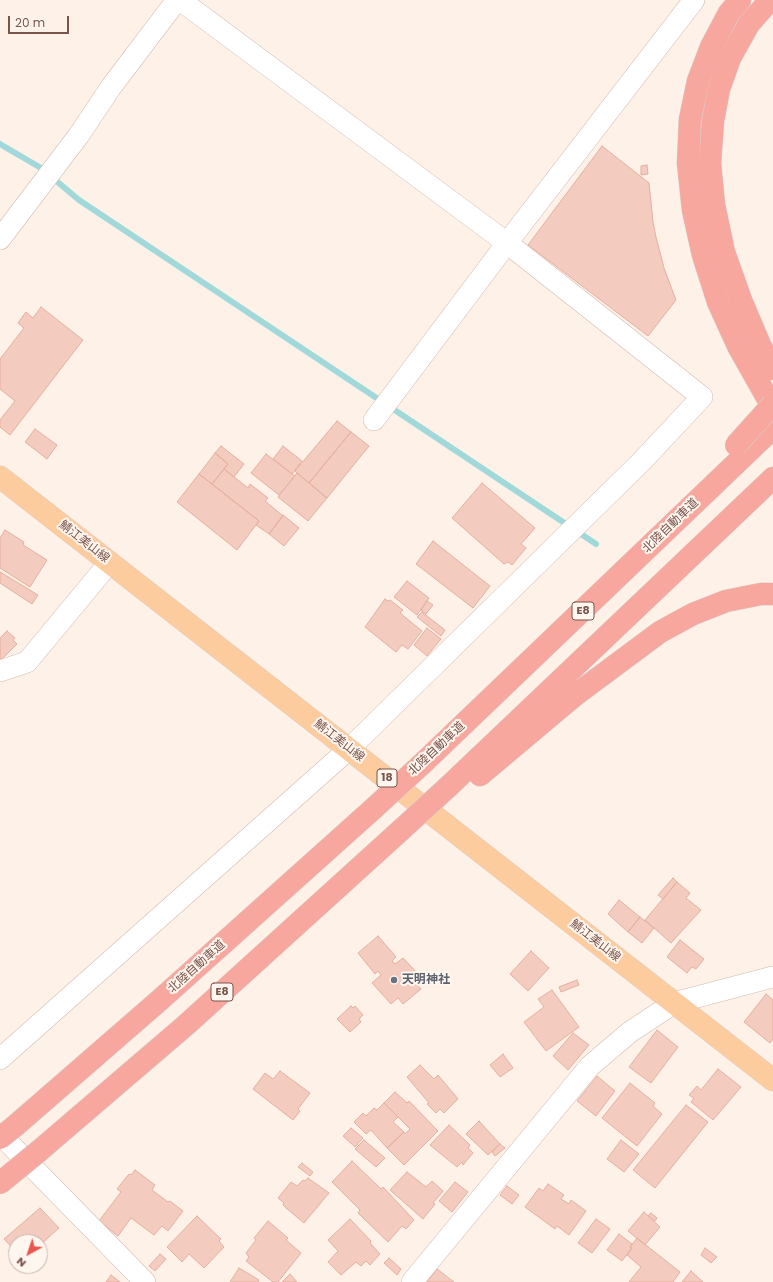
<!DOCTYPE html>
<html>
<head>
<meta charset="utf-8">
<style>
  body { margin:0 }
  #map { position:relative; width:773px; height:1282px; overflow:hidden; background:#fdf1e8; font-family:Poppins,sans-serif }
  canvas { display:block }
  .north { position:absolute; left:8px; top:1234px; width:40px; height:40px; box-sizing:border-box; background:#fff6ef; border:1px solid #c9b5ad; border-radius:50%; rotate:220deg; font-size:11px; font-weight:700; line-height:16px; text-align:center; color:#78544b }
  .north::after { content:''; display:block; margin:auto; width:14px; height:18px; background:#e9564b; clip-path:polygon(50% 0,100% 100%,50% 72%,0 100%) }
  .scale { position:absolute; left:8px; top:16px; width:61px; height:18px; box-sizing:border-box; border:2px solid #78544b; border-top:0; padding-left:5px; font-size:12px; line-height:14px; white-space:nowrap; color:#78544b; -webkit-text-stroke:3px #fff6ef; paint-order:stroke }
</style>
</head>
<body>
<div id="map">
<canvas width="773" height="1282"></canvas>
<div class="north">N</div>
<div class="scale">20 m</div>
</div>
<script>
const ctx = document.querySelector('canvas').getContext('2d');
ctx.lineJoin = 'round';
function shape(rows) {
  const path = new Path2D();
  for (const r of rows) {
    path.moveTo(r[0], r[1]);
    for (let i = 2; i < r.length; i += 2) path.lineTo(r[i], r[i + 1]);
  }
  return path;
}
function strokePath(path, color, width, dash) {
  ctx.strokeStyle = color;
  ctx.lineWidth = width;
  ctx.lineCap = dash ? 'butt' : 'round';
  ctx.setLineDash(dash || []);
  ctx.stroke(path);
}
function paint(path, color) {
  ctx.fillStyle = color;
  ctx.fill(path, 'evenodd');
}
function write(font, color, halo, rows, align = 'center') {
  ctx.font = font + ' Poppins,"Noto Sans JP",sans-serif';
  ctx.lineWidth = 4;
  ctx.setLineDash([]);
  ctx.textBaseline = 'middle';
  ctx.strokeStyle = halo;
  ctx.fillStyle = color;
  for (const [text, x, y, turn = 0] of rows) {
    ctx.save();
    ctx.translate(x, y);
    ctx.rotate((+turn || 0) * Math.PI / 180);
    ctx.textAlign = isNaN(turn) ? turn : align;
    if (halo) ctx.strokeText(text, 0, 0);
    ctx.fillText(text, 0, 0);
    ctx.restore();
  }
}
strokePath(shape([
  [0,144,41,168,79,200,596,544]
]), '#a1d9da', 6);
const building = shape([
  [602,146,649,183,653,222,656,237,664,268,676,300,648,336,528,245,602,146],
  [647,165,648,174,641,175,641,166,647,165],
  [41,307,83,340,10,435,0,427,0,420,15,401,0,389,0,359,24,328,18,323,26,312,33,318,41,307],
  [337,421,351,432,309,483,295,471,337,421],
  [35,429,57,445,47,459,25,442,35,429],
  [351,432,369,446,327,498,309,483,351,432],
  [221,446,244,464,234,477,224,469,228,464,215,453,221,446],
  [283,446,302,461,292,474,273,459,283,446],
  [215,453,228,464,212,484,199,474,215,453],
  [266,454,295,476,279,495,251,473,266,454],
  [224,469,248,488,250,484,268,498,265,501,283,516,269,534,256,525,259,521,212,484,224,469],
  [297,473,327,498,308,521,278,497,297,473],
  [199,474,259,521,237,550,177,502,199,474],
  [482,483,535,528,521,544,526,548,512,565,508,562,504,564,452,518,482,483],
  [283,515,299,528,284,546,269,534,283,515],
  [5,530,24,542,23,545,47,560,30,587,0,568,0,538,5,530],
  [433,541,490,586,473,608,416,564,433,541],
  [0,572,38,595,32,604,0,583,0,572],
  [407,581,429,598,417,615,394,597,407,581],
  [385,599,388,601,390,600,403,610,400,613,422,631,408,649,402,645,396,652,365,627,385,599],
  [427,601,433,605,426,614,421,610,427,601],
  [422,612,445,630,441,636,417,617,422,612],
  [427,628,441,639,427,656,414,645,427,628],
  [7,631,15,638,13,640,17,644,0,661,0,638,7,631],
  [673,878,677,882,663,899,658,895,673,878],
  [677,882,690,893,686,898,701,910,671,943,645,920,677,882],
  [619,900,640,917,628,932,608,914,619,900],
  [640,917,654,928,642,943,628,932,640,917],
  [378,936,396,957,392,961,395,964,403,958,422,978,416,983,421,989,403,1004,398,998,391,1004,372,983,381,975,378,971,375,974,358,953,378,936],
  [680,940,704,959,696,969,692,967,687,973,667,957,680,940],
  [531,951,549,968,528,991,510,974,531,951],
  [577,980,579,985,561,992,559,987,577,980],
  [552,990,579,1027,546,1051,524,1022,544,1007,538,999,552,990],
  [766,994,773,1000,773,1039,770,1043,744,1022,766,994],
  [351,1006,353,1008,355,1006,363,1015,359,1019,361,1022,350,1032,337,1019,351,1006],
  [657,1030,678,1047,651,1083,629,1067,657,1030],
  [573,1033,589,1045,568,1070,553,1056,573,1033],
  [503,1054,513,1068,500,1077,490,1065,503,1054],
  [420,1065,434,1079,438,1075,458,1099,444,1113,440,1109,436,1113,427,1104,429,1103,407,1077,420,1065],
  [718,1069,741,1087,713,1120,691,1102,694,1098,689,1095,697,1086,701,1090,718,1069],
  [280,1071,310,1093,298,1109,300,1111,293,1120,253,1089,265,1073,273,1079,280,1071],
  [597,1076,615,1091,596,1116,577,1101,597,1076],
  [630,1083,655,1103,653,1106,662,1114,637,1146,602,1118,630,1083],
  [395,1092,407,1103,409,1101,438,1131,404,1165,387,1148,404,1132,405,1134,410,1129,384,1103,395,1092],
  [384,1103,398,1117,393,1122,404,1132,387,1148,371,1130,366,1134,354,1122,363,1113,366,1116,374,1108,377,1110,384,1103],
  [686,1105,708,1122,655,1188,633,1170,686,1105],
  [479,1121,500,1144,488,1155,466,1134,479,1121],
  [449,1125,470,1145,468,1148,473,1153,463,1165,462,1162,457,1167,430,1145,449,1125],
  [351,1128,363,1138,355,1147,343,1136,351,1128],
  [364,1140,385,1158,376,1167,355,1149,364,1140],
  [621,1140,639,1154,624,1172,607,1159,621,1140],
  [500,1144,505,1148,495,1156,492,1152,500,1144],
  [352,1161,381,1189,383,1187,414,1220,406,1229,402,1226,388,1242,358,1213,360,1210,332,1182,352,1161],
  [302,1163,313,1172,310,1176,298,1167,302,1163],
  [135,1170,155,1185,152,1190,168,1202,170,1201,183,1211,168,1231,162,1226,154,1235,131,1218,118,1236,99,1221,121,1192,117,1189,129,1174,131,1175,135,1170],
  [407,1172,426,1187,432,1181,443,1191,433,1203,435,1204,423,1219,390,1190,407,1172],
  [308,1178,329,1193,304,1223,286,1208,283,1205,284,1203,278,1198,291,1182,297,1186,303,1180,305,1181,308,1178],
  [455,1182,468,1192,452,1212,439,1201,455,1182],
  [548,1184,564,1195,561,1199,569,1204,571,1200,586,1211,569,1235,557,1226,555,1229,525,1207,539,1188,543,1191,548,1184],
  [507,1186,519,1195,512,1204,500,1195,507,1186],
  [40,1208,59,1228,40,1245,40,1242,16,1242,16,1252,4,1239,40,1208],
  [644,1212,660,1227,645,1245,628,1231,644,1212],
  [651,1213,657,1218,655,1221,648,1216,651,1213],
  [197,1216,221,1239,219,1241,224,1247,204,1268,189,1254,182,1262,167,1247,197,1216],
  [350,1219,371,1241,370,1243,380,1254,370,1265,366,1261,361,1266,356,1262,341,1275,328,1262,338,1251,328,1240,350,1219],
  [596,1219,610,1229,592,1253,578,1243,596,1219],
  [268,1221,288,1238,286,1240,301,1253,278,1282,273,1282,246,1261,249,1257,246,1253,256,1240,254,1238,268,1221],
  [619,1234,632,1244,630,1247,632,1248,622,1261,607,1250,619,1234],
  [637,1238,680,1272,673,1282,629,1282,641,1267,627,1255,632,1248,630,1247,637,1238],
  [705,1248,717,1257,711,1263,701,1255,705,1248],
  [160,1254,166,1259,155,1271,149,1266,160,1254],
  [389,1258,401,1269,397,1275,384,1263,389,1258],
  [239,1268,259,1280,258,1282,230,1282,239,1268],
  [437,1269,454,1282,427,1282,437,1269],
  [691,1271,703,1282,682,1282,691,1271],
  [290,1274,297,1282,282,1282,290,1274],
  [111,1275,120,1282,106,1282,111,1275]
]);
paint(building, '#f3cbbf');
strokePath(building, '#e6af9e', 1);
const minor = shape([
  [0,239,79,135,111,87,177,0],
  [374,420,507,243,694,0],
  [0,671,27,662,110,562],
  [0,1059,349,749,642,461,702,397,507,243,180,0],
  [0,1134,145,1282],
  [412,1282,590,1066,630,1032,674,1003,773,977]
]);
const major = shape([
  [0,477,773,1080]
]);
const highway = shape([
  [740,0,729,13,711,47,698,81,690,119,688,163,693,210,703,255,718,302,738,346,773,408],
  [770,0,749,24,730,58,719,89,713,121,710,163,714,205,724,252,741,300,760,345,773,369],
  [422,764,773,428],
  [480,775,574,696,660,632,693,614,726,601,761,594,773,594],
  [449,786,773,478],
  [15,1126,161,999,373,809],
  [39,1151,186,1025,401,830]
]);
strokePath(minor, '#d2baaf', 22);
strokePath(major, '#d9cfcd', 23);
strokePath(highway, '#d9cfcd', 23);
strokePath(minor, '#fff', 21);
strokePath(major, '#fccc9f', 22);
strokePath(highway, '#f8a79e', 22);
const highwayBridge = shape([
  [736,445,773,404],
  [373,809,422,764],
  [401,830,449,786],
  [0,1138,15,1126],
  [0,1183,39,1151]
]);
strokePath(highwayBridge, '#d9cfcd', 23, []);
strokePath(highwayBridge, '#f8a79e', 22);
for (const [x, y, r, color] of [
  [394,980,4,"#6b7280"]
]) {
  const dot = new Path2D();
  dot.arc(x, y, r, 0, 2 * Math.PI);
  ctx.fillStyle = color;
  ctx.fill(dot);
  strokePath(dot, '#fff6ef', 1.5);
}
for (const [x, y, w] of [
  [583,611,22],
  [387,778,20],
  [222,992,22]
]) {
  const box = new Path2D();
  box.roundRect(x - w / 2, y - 9, w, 18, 3);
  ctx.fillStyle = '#fff6ef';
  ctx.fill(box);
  strokePath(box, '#78544b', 1);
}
write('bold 11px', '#78544b', null, [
  ["E8",583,611],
  ["18",387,778],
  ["E8",222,992]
]);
write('12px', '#78544b', '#fff6ef', [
  ["北陸自動車道",671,526,-44],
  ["鯖江美山線",84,542,38],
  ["鯖江美山線",339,741,38],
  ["北陸自動車道",437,749,-43],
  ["鯖江美山線",595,941,38],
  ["北陸自動車道",197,967,-42]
]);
write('bold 12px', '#5b616d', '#fff6ef', [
  ["天明神社",402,980]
], 'left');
</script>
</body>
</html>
